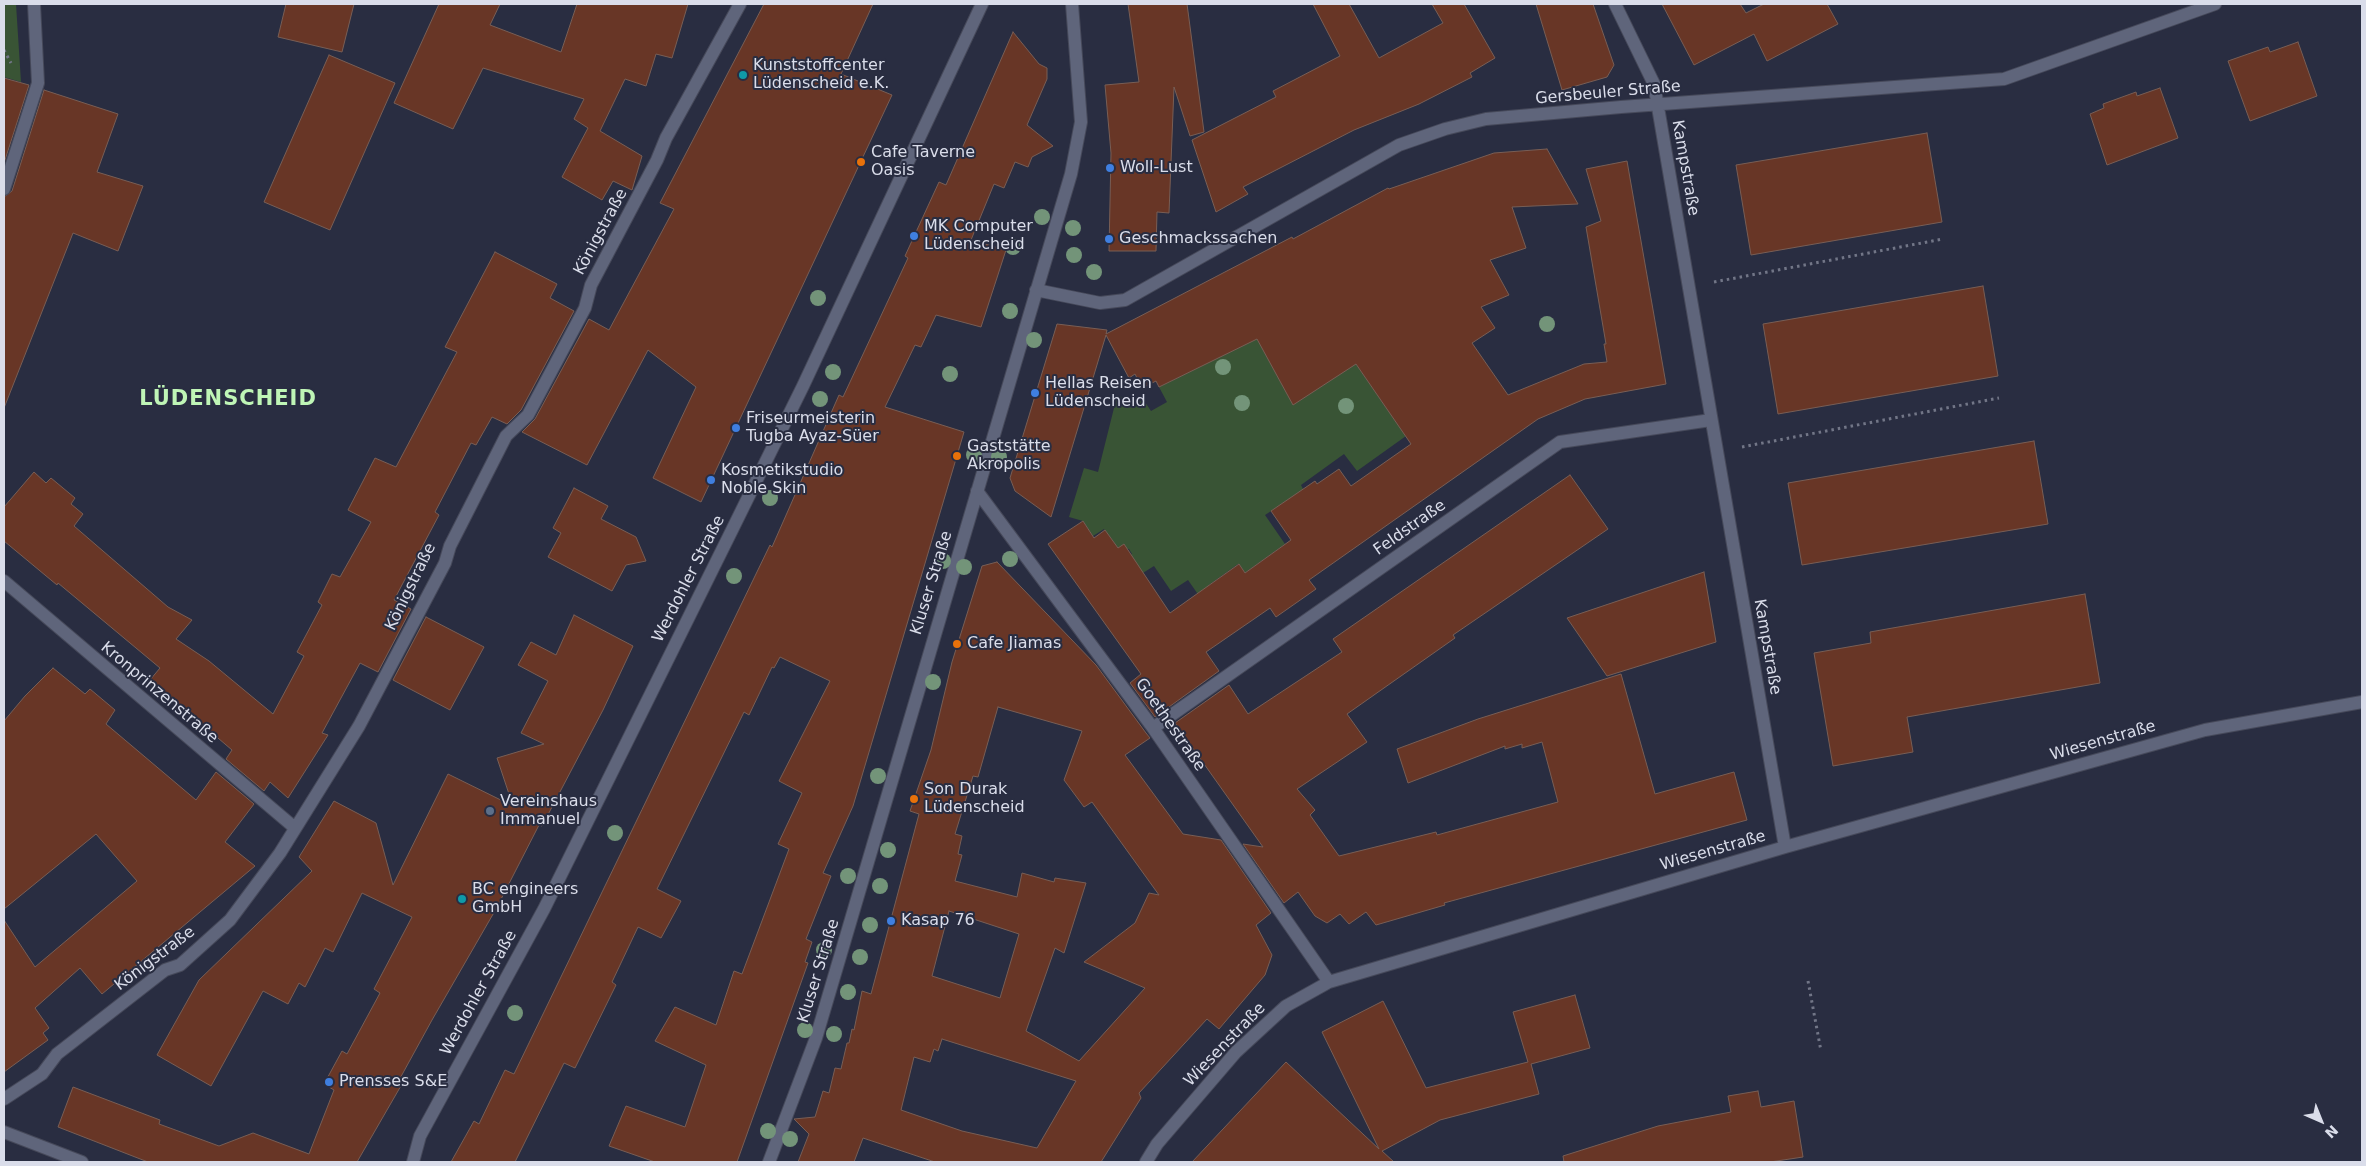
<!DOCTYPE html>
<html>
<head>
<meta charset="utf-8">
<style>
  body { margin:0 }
  #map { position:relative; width:2366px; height:1166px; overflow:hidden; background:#292d41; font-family:"DejaVu Sans",sans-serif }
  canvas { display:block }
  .frame { position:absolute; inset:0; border:5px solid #daddea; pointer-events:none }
  .north { position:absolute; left:2296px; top:1096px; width:50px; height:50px; -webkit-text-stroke:4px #292d41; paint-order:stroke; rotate:136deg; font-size:14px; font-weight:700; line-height:20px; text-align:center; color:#daddea }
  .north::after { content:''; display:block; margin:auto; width:18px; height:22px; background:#daddea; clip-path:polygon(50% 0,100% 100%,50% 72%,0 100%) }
</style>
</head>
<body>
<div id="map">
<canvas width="2366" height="1166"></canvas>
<div class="frame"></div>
<div class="north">N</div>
</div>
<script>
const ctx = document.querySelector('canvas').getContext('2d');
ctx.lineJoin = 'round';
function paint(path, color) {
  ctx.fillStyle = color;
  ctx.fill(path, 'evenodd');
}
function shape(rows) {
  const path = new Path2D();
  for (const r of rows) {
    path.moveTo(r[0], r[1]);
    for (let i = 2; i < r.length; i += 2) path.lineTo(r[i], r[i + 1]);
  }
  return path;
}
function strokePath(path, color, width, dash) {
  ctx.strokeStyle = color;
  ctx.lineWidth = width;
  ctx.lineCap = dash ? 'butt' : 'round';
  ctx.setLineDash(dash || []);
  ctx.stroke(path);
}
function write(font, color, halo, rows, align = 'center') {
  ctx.font = font + ' "DejaVu Sans",sans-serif';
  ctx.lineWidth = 4;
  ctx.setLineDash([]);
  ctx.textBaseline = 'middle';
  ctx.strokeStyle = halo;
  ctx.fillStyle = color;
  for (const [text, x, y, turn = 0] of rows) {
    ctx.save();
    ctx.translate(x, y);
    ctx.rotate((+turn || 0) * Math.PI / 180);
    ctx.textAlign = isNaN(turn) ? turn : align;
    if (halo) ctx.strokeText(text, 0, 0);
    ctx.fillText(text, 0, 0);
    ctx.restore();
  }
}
paint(shape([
  [4,4,16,4,21,82,4,77],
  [1233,326,1356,364,1406,436,1357,471,1344,454,1301,485,1305,493,1282,504,1265,515,1285,544,1245,573,1238,564,1209,585,1202,600,1188,580,1171,591,1154,566,1138,576,1125,559,1132,554,1129,549,1118,548,1104,529,1093,536,1083,521,1069,517,1084,468,1098,472,1117,396,1145,402,1151,411,1167,402,1159,387,1181,376]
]), '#395435');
const building = shape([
  [286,4,354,4,342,52,278,37,286,4],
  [439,4,500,4,490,25,561,52,577,4,688,4,672,58,656,54,646,86,625,79,600,131,642,156,632,190,613,181,602,200,562,177,588,128,574,119,584,99,483,68,453,129,394,103,439,4],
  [764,4,873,4,841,74,892,95,701,502,653,478,696,387,648,350,587,465,522,432,535,419,589,319,609,330,674,209,660,203,764,4],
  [1128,4,1187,4,1204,132,1190,136,1174,87,1169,213,1157,212,1156,251,1109,251,1111,153,1105,85,1139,82,1128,4],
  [1313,4,1349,4,1379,58,1443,23,1432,4,1464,4,1495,58,1470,73,1472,77,1419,104,1354,130,1243,187,1248,194,1216,212,1192,140,1276,97,1273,91,1340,56,1313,4],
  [1536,4,1593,4,1614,65,1607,77,1562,90,1536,4],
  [1662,4,1740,4,1746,13,1764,4,1827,4,1838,24,1767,61,1754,34,1694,65,1662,4],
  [1013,32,1039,64,1047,68,1047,79,1027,125,1053,146,1032,157,1028,167,1015,162,1004,188,994,184,971,240,1006,250,981,327,936,315,921,347,915,345,885,407,964,432,853,806,823,873,831,876,806,939,812,942,805,962,808,963,737,1162,655,1162,609,1146,626,1106,685,1127,706,1065,655,1041,675,1007,716,1025,734,971,742,974,789,849,778,844,802,793,779,781,830,681,780,657,774,668,772,667,749,715,744,712,657,889,681,901,661,938,638,927,612,982,616,985,575,1068,564,1063,515,1162,451,1162,474,1121,479,1124,505,1070,514,1074,770,545,772,547,839,395,843,397,908,258,905,256,939,182,946,185,1013,32],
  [2298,42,2317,96,2250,121,2228,61,2268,47,2270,52,2298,42],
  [329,55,395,83,330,230,264,202,329,55],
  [4,78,29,85,4,163,4,78],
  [2160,88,2178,138,2107,165,2090,114,2104,108,2103,104,2136,92,2137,96,2160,88],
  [44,90,118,114,97,172,143,186,118,251,73,233,4,408,4,197,12,191,44,90],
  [1927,133,1942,222,1751,255,1736,165,1927,133],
  [1547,149,1578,204,1512,207,1526,248,1490,260,1509,295,1481,307,1495,328,1472,343,1508,395,1584,364,1607,362,1604,344,1606,344,1586,227,1601,221,1586,169,1627,161,1666,384,1585,399,1538,419,1309,580,1316,589,1276,617,1270,608,1206,652,1219,671,1155,717,1130,683,1141,674,1048,544,1083,521,1094,538,1105,530,1118,548,1124,544,1170,613,1239,564,1245,573,1291,540,1271,511,1315,481,1317,484,1339,469,1351,486,1411,444,1356,364,1293,405,1257,339,1159,387,1156,381,1142,388,1135,374,1129,378,1106,335,1051,517,1015,491,1010,478,1057,324,1107,330,1106,334,1292,237,1293,239,1388,188,1389,189,1494,153,1547,149],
  [495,252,557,284,550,298,574,311,521,410,507,424,492,417,476,445,471,443,435,512,439,515,394,600,411,609,378,672,360,663,322,733,328,735,288,798,270,782,264,791,226,759,232,750,150,680,160,668,58,583,57,585,4,541,4,507,34,472,46,483,51,478,75,498,71,504,83,514,74,526,168,607,192,620,176,639,209,661,273,714,304,656,297,652,322,605,318,602,332,574,340,577,371,522,348,510,375,458,396,467,457,352,445,347,495,252],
  [1983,286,1998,376,1778,414,1763,324,1983,286],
  [2034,441,2048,524,1802,565,1788,483,2034,441],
  [1570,475,1608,529,1453,635,1455,638,1347,714,1367,742,1297,789,1315,810,1310,815,1339,856,1436,832,1437,835,1558,802,1542,742,1522,748,1522,744,1505,749,1505,746,1408,783,1397,749,1478,719,1621,674,1655,794,1734,772,1747,820,1444,903,1445,905,1376,925,1366,912,1349,924,1340,914,1327,923,1315,916,1298,892,1284,903,1243,844,1263,847,1175,723,1229,685,1248,714,1342,652,1333,639,1570,475],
  [574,488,608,506,601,519,636,537,646,561,626,565,612,591,548,557,561,533,553,528,574,488],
  [997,562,1096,665,1146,733,1150,738,1125,755,1183,834,1221,840,1271,913,1256,925,1272,955,1265,975,1219,1029,1207,1019,1139,1093,1141,1098,1101,1162,935,1162,863,1138,854,1162,798,1162,809,1134,794,1119,815,1117,823,1091,829,1093,835,1068,841,1069,847,1043,849,1043,852,1029,854,1030,862,991,871,994,919,814,910,811,931,750,952,662,982,566,997,562],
  [998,707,1082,731,1064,780,1084,807,1092,802,1159,895,1149,893,1135,923,1084,962,1145,988,1079,1061,1026,1031,1055,948,1064,953,1086,883,1055,878,1054,882,1022,873,1017,897,955,881,962,855,958,854,962,836,955,834,973,776,978,777,998,707],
  [949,911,1019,934,1000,998,932,976,949,911],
  [942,1039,1076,1081,1037,1148,962,1131,901,1110,914,1057,930,1062,934,1049,938,1051,942,1039],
  [1704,572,1716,642,1607,676,1567,618,1704,572],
  [2085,594,2100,683,1907,717,1913,752,1833,766,1814,653,1871,643,1870,632,2085,594],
  [574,615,633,646,603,710,542,826,539,825,496,909,432,1020,398,1082,402,1084,357,1162,148,1162,58,1127,73,1087,160,1120,159,1124,219,1146,253,1133,309,1154,334,1090,324,1084,342,1051,347,1054,380,993,374,989,412,917,362,893,333,952,325,948,305,987,299,983,288,1004,263,991,211,1086,157,1055,199,980,312,871,299,857,334,801,376,823,393,885,448,774,513,806,497,758,544,744,521,733,548,681,518,665,531,642,556,655,574,615],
  [426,617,484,647,450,710,393,680,426,617],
  [53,668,85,694,90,689,115,710,106,724,196,800,216,772,254,804,225,842,255,866,102,994,80,968,35,1008,49,1028,43,1033,48,1040,4,1072,4,920,35,967,137,881,96,834,4,909,4,721,25,696,53,668],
  [1575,995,1590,1048,1531,1064,1539,1094,1440,1120,1382,1151,1394,1162,1192,1162,1286,1062,1379,1149,1322,1032,1383,1001,1426,1088,1528,1062,1513,1012,1575,995],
  [1758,1091,1761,1107,1794,1101,1803,1157,1770,1162,1564,1162,1563,1156,1658,1126,1731,1112,1728,1096,1758,1091]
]);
paint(building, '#683626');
strokePath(building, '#785e55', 1);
const minor = shape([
  [1615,4,1654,84,1785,847],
  [4,189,38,83,34,4],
  [1036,290,1100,303,1125,300,1399,145,1445,129,1486,119,1621,107,2004,79,2215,4],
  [977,491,1153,728,1329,982],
  [4,581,295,828],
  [1153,728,1560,442,1711,420],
  [4,1099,42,1074,57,1054,165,970,180,965,230,920,280,853,359,726,445,563,450,546,506,436,528,415,585,308,591,285,657,160,666,138,740,4],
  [4,1132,82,1162],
  [413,1162,420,1136,544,909,733,528,803,386,982,4],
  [769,1162,816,1038,1071,174,1081,122,1072,4],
  [1146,1162,1157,1144,1236,1052,1286,1006,1329,982,1785,847,2205,730,2362,702]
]);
strokePath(minor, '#46495a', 14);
strokePath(shape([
  [4,50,11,63],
  [1714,282,1943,239],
  [1742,447,1999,398],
  [1808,981,1821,1051]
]), '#727687', 3, [2.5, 4]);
strokePath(minor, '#5f657b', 12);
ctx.fillStyle = '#739479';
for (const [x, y] of [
  [1042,217],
  [1073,228],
  [1013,247],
  [1074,255],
  [1094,272],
  [818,298],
  [1010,311],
  [1547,324],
  [1034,340],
  [1223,367],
  [833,372],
  [950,374],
  [820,399],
  [1242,403],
  [1346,406],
  [974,455],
  [999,457],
  [770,498],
  [1010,559],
  [943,561],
  [964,567],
  [734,576],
  [933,682],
  [878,776],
  [615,833],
  [888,850],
  [848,876],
  [880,886],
  [870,925],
  [824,950],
  [860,957],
  [848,992],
  [515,1013],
  [805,1030],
  [834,1034],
  [768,1131],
  [790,1139]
]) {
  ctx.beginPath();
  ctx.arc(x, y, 8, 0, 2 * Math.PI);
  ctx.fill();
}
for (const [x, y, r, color] of [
  [743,75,5,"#0f9aa8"],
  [861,162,5,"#e8710a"],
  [1110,168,5,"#3f7fe0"],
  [914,236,5,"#3f7fe0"],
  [1109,239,5,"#3f7fe0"],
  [1035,393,5,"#3f7fe0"],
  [736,428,5,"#3f7fe0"],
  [957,456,5,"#e8710a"],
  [711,480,5,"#3f7fe0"],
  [957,644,5,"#e8710a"],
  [914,799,5,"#e8710a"],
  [490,811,5,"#5c6f8a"],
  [462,899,5,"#0f9aa8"],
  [891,921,5,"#3f7fe0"],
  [329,1082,5,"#3f7fe0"]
]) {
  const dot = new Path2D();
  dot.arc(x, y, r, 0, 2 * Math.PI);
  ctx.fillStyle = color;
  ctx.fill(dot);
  strokePath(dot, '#292d41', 2);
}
write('16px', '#daddea', '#292d41', [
  ["Kunststoffcenter",753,66],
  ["Lüdenscheid e.K.",753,84],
  ["Cafe Taverne",871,153],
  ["Oasis",871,171],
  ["Woll-Lust",1120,168],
  ["MK Computer",924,227],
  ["Lüdenscheid",924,245],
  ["Geschmackssachen",1119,239],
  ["Hellas Reisen",1045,384],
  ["Lüdenscheid",1045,402],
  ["Friseurmeisterin",746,419],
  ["Tugba Ayaz-Süer",746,437],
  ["Gaststätte",967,447],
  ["Akropolis",967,465],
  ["Kosmetikstudio",721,471],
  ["Noble Skin",721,489],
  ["Cafe Jiamas",967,644],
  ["Son Durak",924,790],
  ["Lüdenscheid",924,808],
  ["Vereinshaus",500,802],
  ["Immanuel",500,820],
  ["BC engineers",472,890],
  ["GmbH",472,908],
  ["Kasap 76",901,921],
  ["Prensses S&E",339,1082]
], 'left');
write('16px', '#daddea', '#292d41', [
  ["Gersbeuler Straße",1608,93,-5],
  ["Kampstraße",1685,168,80],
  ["Königstraße",601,232,-62],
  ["Feldstraße",1410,528,-35],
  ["Werdohler Straße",689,579,-63],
  ["Kluser Straße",932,583,-73],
  ["Königstraße",411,587,-64],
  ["Kampstraße",1767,647,80],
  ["Kronprinzenstraße",159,693,40],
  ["Goethestraße",1170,725,55],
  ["Wiesenstraße",2103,741,-16],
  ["Wiesenstraße",1713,851,-16],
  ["Königstraße",155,959,-37],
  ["Kluser Straße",819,971,-73],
  ["Werdohler Straße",479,993,-61],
  ["Wiesenstraße",1225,1045,-46]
]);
ctx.letterSpacing = '1px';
write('bold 21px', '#bff5b6', '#292d41', [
  ["LÜDENSCHEID",228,400]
]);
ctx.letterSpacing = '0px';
</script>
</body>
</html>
